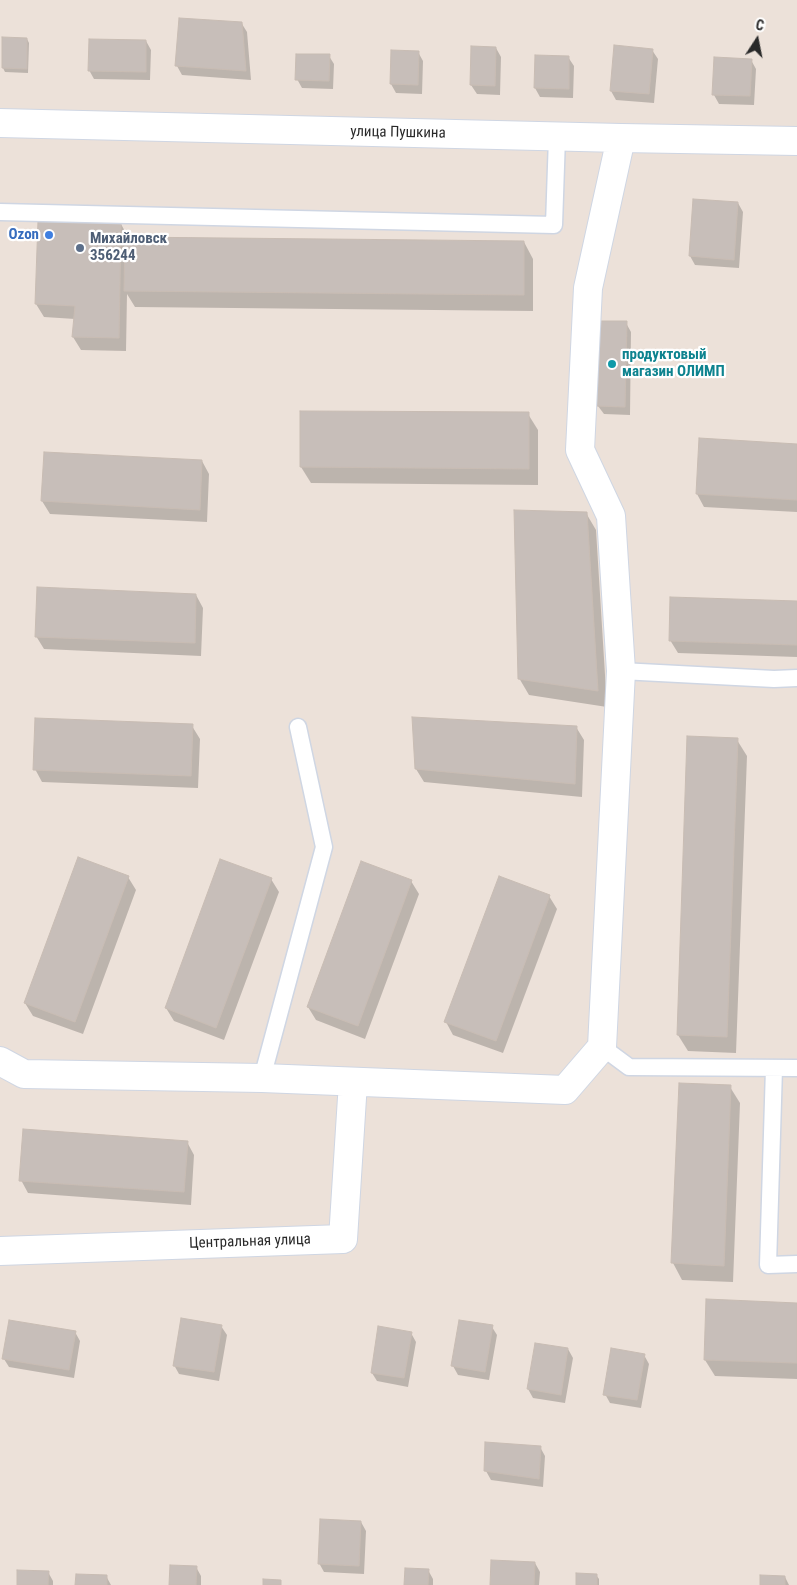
<!DOCTYPE html>
<html>
<head>
<meta charset="utf-8">
<style>
  body { margin:0 }
  #map { position:relative; width:797px; height:1585px; overflow:hidden; background:#ece1d9; font-family:"Roboto Condensed",sans-serif }
  canvas { display:block }
  .north { position:absolute; left:732px; top:15px; width:50px; height:50px; -webkit-text-stroke:4px #fff; paint-order:stroke; rotate:11deg; font-size:14px; font-weight:700; line-height:20px; text-align:center; color:#292929 }
  .north::after { content:''; display:block; margin:auto; width:18px; height:22px; background:#292929; clip-path:polygon(50% 0,100% 100%,50% 72%,0 100%) }
</style>
</head>
<body>
<div id="map">
<canvas width="797" height="1585"></canvas>
<div class="north">С</div>
</div>
<script>
const ctx = document.querySelector('canvas').getContext('2d');
ctx.lineJoin = 'round';
function paint(path, color) {
  ctx.fillStyle = color;
  ctx.fill(path, 'evenodd');
}
function shape(rows) {
  const path = new Path2D();
  for (const r of rows) {
    path.moveTo(r[0], r[1]);
    for (let i = 2; i < r.length; i += 2) path.lineTo(r[i], r[i + 1]);
  }
  return path;
}
function strokePath(path, color, width, dash) {
  ctx.strokeStyle = color;
  ctx.lineWidth = width;
  ctx.lineCap = dash ? 'butt' : 'round';
  ctx.setLineDash(dash || []);
  ctx.stroke(path);
}
function write(font, color, halo, rows, align = 'center') {
  ctx.font = font + ' "Roboto Condensed",sans-serif';
  ctx.lineWidth = 4.5;
  ctx.setLineDash([]);
  ctx.textBaseline = 'middle';
  ctx.strokeStyle = halo;
  ctx.fillStyle = color;
  for (const [text, x, y, turn = 0] of rows) {
    ctx.save();
    ctx.translate(x, y);
    ctx.rotate((+turn || 0) * Math.PI / 180);
    ctx.textAlign = isNaN(turn) ? turn : align;
    if (halo) ctx.strokeText(text, 0, 0);
    ctx.fillText(text, 0, 0);
    ctx.restore();
  }
}
paint(shape([
  [242,24,247,32,251,80,182,75,177,66],
  [4,38,27,39,29,43,28,73,5,72,3,68],
  [146,41,151,50,150,80,94,79,89,70],
  [472,47,496,48,501,57,500,95,477,94,471,85],
  [652,50,658,59,654,103,616,100,611,91],
  [392,51,418,52,423,61,422,94,396,93,391,84],
  [329,56,334,64,333,89,302,88,297,79],
  [536,56,568,57,574,66,573,98,540,97,535,88],
  [751,60,756,69,754,105,719,104,714,95],
  [738,203,743,212,739,268,695,265,690,256],
  [121,224,128,237,524,242,533,259,533,311,135,307,127,294,126,351,81,350,73,337,75,319,44,317,36,304],
  [626,323,631,332,630,415,604,414,598,406],
  [528,414,538,430,538,485,311,483,301,467],
  [797,445,797,512,704,507,697,494],
  [202,461,209,474,207,522,50,514,42,501],
  [586,513,596,530,607,707,529,695,519,678],
  [196,595,203,608,201,656,44,649,36,636],
  [797,602,797,657,678,653,670,640],
  [192,726,200,739,198,788,42,782,35,769],
  [576,727,584,740,582,797,424,782,416,769],
  [737,740,747,756,736,1053,688,1051,678,1035],
  [128,877,136,890,83,1034,33,1016,25,1003],
  [271,879,279,892,224,1040,174,1021,166,1008],
  [411,881,419,894,365,1039,316,1020,308,1007],
  [549,896,557,909,503,1053,453,1035,446,1022],
  [680,1085,730,1087,740,1103,733,1282,682,1280,673,1263],
  [187,1142,194,1155,191,1205,28,1193,21,1180],
  [797,1304,797,1379,715,1376,705,1360],
  [221,1326,227,1335,219,1381,179,1374,174,1365],
  [492,1327,497,1335,489,1380,458,1375,453,1366],
  [75,1332,80,1341,74,1378,9,1367,4,1359],
  [411,1333,416,1342,408,1387,377,1381,372,1373],
  [568,1349,573,1358,565,1403,533,1398,528,1389],
  [644,1355,649,1364,641,1408,610,1403,605,1394],
  [540,1447,545,1456,543,1487,491,1480,486,1471],
  [361,1522,366,1531,364,1574,324,1572,319,1563],
  [535,1563,540,1572,539,1585,491,1585],
  [196,1567,201,1576,201,1585,170,1585],
  [428,1570,433,1579,433,1585,405,1585],
  [48,1572,53,1581,53,1585,18,1585],
  [596,1575,599,1579,599,1585,577,1585],
  [106,1576,111,1585,77,1585],
  [785,1577,789,1585,761,1585]
]), '#0003');
const building = shape([
  [179,18,242,22,246,71,175,66,179,18],
  [2,37,27,38,27,69,2,68,2,37],
  [89,39,146,40,146,72,88,71,89,39],
  [614,45,653,49,649,94,610,91,614,45],
  [471,46,496,47,495,86,470,85,471,46],
  [391,50,419,51,418,85,390,84,391,50],
  [296,54,330,54,329,81,295,80,296,54],
  [535,55,569,56,569,89,534,88,535,55],
  [714,57,752,59,750,96,712,95,714,57],
  [693,199,738,202,734,260,689,256,693,199],
  [38,221,121,223,119,338,72,337,75,306,35,304,38,221],
  [125,237,524,241,524,295,124,291,125,237],
  [599,321,627,321,625,407,597,406,599,321],
  [300,411,529,412,529,469,300,467,300,411],
  [699,438,797,444,797,500,696,494,699,438],
  [44,452,202,460,200,510,41,501,44,452],
  [514,510,587,512,598,691,518,679,514,510],
  [37,587,196,594,195,643,35,637,37,587],
  [670,597,797,601,797,645,669,641,670,597],
  [412,717,577,726,575,784,415,769,412,717],
  [35,718,193,724,191,776,33,770,35,718],
  [687,736,738,738,727,1037,677,1035,687,736],
  [78,857,129,876,75,1022,24,1003,78,857],
  [220,859,272,878,216,1028,165,1008,220,859],
  [361,861,412,880,358,1026,307,1007,361,861],
  [499,876,550,895,496,1041,444,1022,499,876],
  [679,1083,731,1085,724,1266,671,1263,679,1083],
  [23,1129,188,1141,184,1192,19,1181,23,1129],
  [706,1299,797,1303,797,1363,704,1360,706,1299],
  [181,1318,222,1325,214,1372,173,1366,181,1318],
  [9,1320,76,1331,69,1370,2,1359,9,1320],
  [459,1320,493,1325,485,1372,451,1366,459,1320],
  [378,1326,412,1332,404,1378,371,1373,378,1326],
  [535,1343,568,1348,561,1395,527,1389,535,1343],
  [611,1348,645,1354,637,1400,603,1395,611,1348],
  [485,1442,541,1446,539,1479,484,1471,485,1442],
  [320,1519,361,1521,359,1566,318,1564,320,1519],
  [491,1560,535,1562,534,1585,490,1585,491,1560],
  [170,1565,197,1566,196,1585,169,1585,170,1565],
  [405,1568,429,1569,428,1585,404,1585,405,1568],
  [17,1570,49,1571,48,1585,17,1585,17,1570],
  [576,1573,597,1574,597,1585,576,1585,576,1573],
  [76,1574,107,1575,107,1585,75,1585,76,1574],
  [760,1575,785,1576,785,1585,760,1585,760,1575],
  [263,1579,281,1580,281,1585,263,1585,263,1579]
]);
paint(building, '#c7beb9');
strokePath(building, '#c8bcb3', 1);
const lane = shape([
  [0,212,554,225,557,137],
  [621,671,774,679,797,678],
  [602,1047,629,1067,797,1068],
  [774,1068,768,1265,797,1264],
  [262,1078,324,847,298,727]
]);
const street = shape([
  [0,123,621,138,797,141],
  [0,1061,24,1074,262,1078,565,1090,602,1047,621,671,611,516,580,450,588,288,621,138],
  [0,1251,343,1239,353,1082]
]);
strokePath(lane, '#cfd6e3', 19);
strokePath(street, '#cfd6e3', 30);
strokePath(lane, '#fff', 16);
strokePath(street, '#fff', 28);
for (const [x, y, r, color] of [
  [49,235,5,"#3f7fe0"],
  [80,248,5,"#5c6f8a"],
  [612,364,5,"#0f9aa8"]
]) {
  const dot = new Path2D();
  dot.arc(x, y, r, 0, 2 * Math.PI);
  ctx.fillStyle = color;
  ctx.fill(dot);
  strokePath(dot, '#fff', 2);
}
write('15px', '#292929', '#fff', [
  ["улица Пушкина",398,133,1],
  ["Центральная улица",250,1242,-2]
]);
write('bold 15px', '#366cbe', '#fff', [
  ["Ozon",39,235]
], 'right');
write('bold 15px', '#4e5e75', '#fff', [
  ["Михайловск",90,239],
  ["356244",90,256]
], 'left');
write('bold 15px', '#0d838f', '#fff', [
  ["продуктовый",622,355],
  ["магазин ОЛИМП",622,372]
], 'left');
</script>
</body>
</html>
